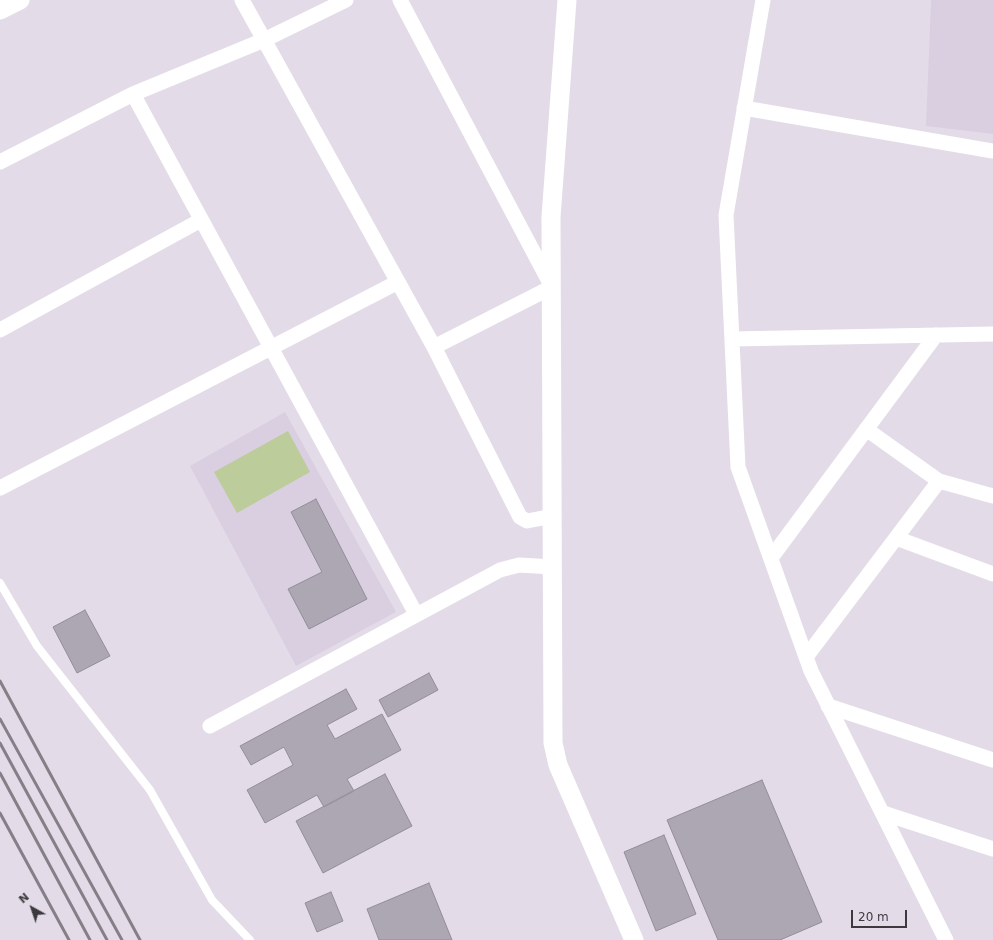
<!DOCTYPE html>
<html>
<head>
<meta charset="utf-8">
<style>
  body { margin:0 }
  #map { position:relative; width:993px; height:940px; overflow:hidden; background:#e3dce8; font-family:"DejaVu Sans",sans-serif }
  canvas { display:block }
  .north { position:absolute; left:12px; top:888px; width:40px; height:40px; -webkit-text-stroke:3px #e3dce8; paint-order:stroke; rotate:320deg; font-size:11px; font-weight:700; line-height:16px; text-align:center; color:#3d3a3f }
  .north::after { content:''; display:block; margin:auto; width:14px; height:18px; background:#3d3a3f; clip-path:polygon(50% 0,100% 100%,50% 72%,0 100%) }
  .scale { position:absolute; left:851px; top:910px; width:56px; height:18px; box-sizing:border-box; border:2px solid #3d3a3f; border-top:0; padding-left:5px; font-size:12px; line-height:14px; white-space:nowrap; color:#3d3a3f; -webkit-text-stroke:3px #e3dce8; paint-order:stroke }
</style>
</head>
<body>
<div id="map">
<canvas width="993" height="940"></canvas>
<div class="north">N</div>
<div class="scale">20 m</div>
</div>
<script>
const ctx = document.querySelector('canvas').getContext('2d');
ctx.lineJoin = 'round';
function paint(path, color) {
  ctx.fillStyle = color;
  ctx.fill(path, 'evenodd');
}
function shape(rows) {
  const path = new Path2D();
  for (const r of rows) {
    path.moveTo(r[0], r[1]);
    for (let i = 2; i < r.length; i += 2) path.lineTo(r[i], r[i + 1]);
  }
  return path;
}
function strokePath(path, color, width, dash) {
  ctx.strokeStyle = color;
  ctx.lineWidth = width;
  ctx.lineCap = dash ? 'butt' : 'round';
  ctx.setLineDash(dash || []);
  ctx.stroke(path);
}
paint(shape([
  [931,0,993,0,993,134,926,126],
  [285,412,396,612,296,666,190,466]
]), '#d9cfe1');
paint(shape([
  [288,431,310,472,237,513,214,472]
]), '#bccc9a');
const building = shape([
  [316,499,367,599,309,629,288,589,322,572,291,512,316,499],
  [85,610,110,656,77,673,53,627,85,610],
  [429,673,438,690,388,717,379,700,429,673],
  [346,689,357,709,327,725,335,739,382,714,401,750,347,779,354,791,324,807,317,795,265,823,247,790,293,765,284,747,251,765,240,746,346,689],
  [385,774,412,826,323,873,296,821,385,774],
  [762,780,822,922,780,940,718,940,667,820,762,780],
  [664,835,696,914,656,931,624,852,664,835],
  [429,883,452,940,379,940,367,909,429,883],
  [331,892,343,921,317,932,305,903,331,892]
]);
paint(building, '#ada7b3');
strokePath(building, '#938d98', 1);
strokePath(shape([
  [0,583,37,646,150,790,212,900,250,940]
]), '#fff', 8);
strokePath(shape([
  [242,0,434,347,520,517,527,521,553,516],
  [400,0,552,287,434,347],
  [763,0,726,215,738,467,811,671,946,940],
  [133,94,416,614],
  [744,108,993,151],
  [0,162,133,94,264,40,346,0],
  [0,330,201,220],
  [732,339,993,334],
  [866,429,939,481,993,496],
  [0,488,398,282],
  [896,538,993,574],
  [771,558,936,335],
  [806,657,939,481],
  [828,706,993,760],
  [210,726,500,570,519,565,553,567],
  [883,813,993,849]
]), '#fff', 15);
strokePath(shape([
  [567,0,551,217,553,743,558,765,634,940],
  [0,10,20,0]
]), '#fff', 19);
strokePath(shape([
  [0,681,140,940],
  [0,719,122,940],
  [0,743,107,940],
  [0,773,90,940],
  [0,813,69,940]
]), '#858088', 3);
</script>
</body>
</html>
